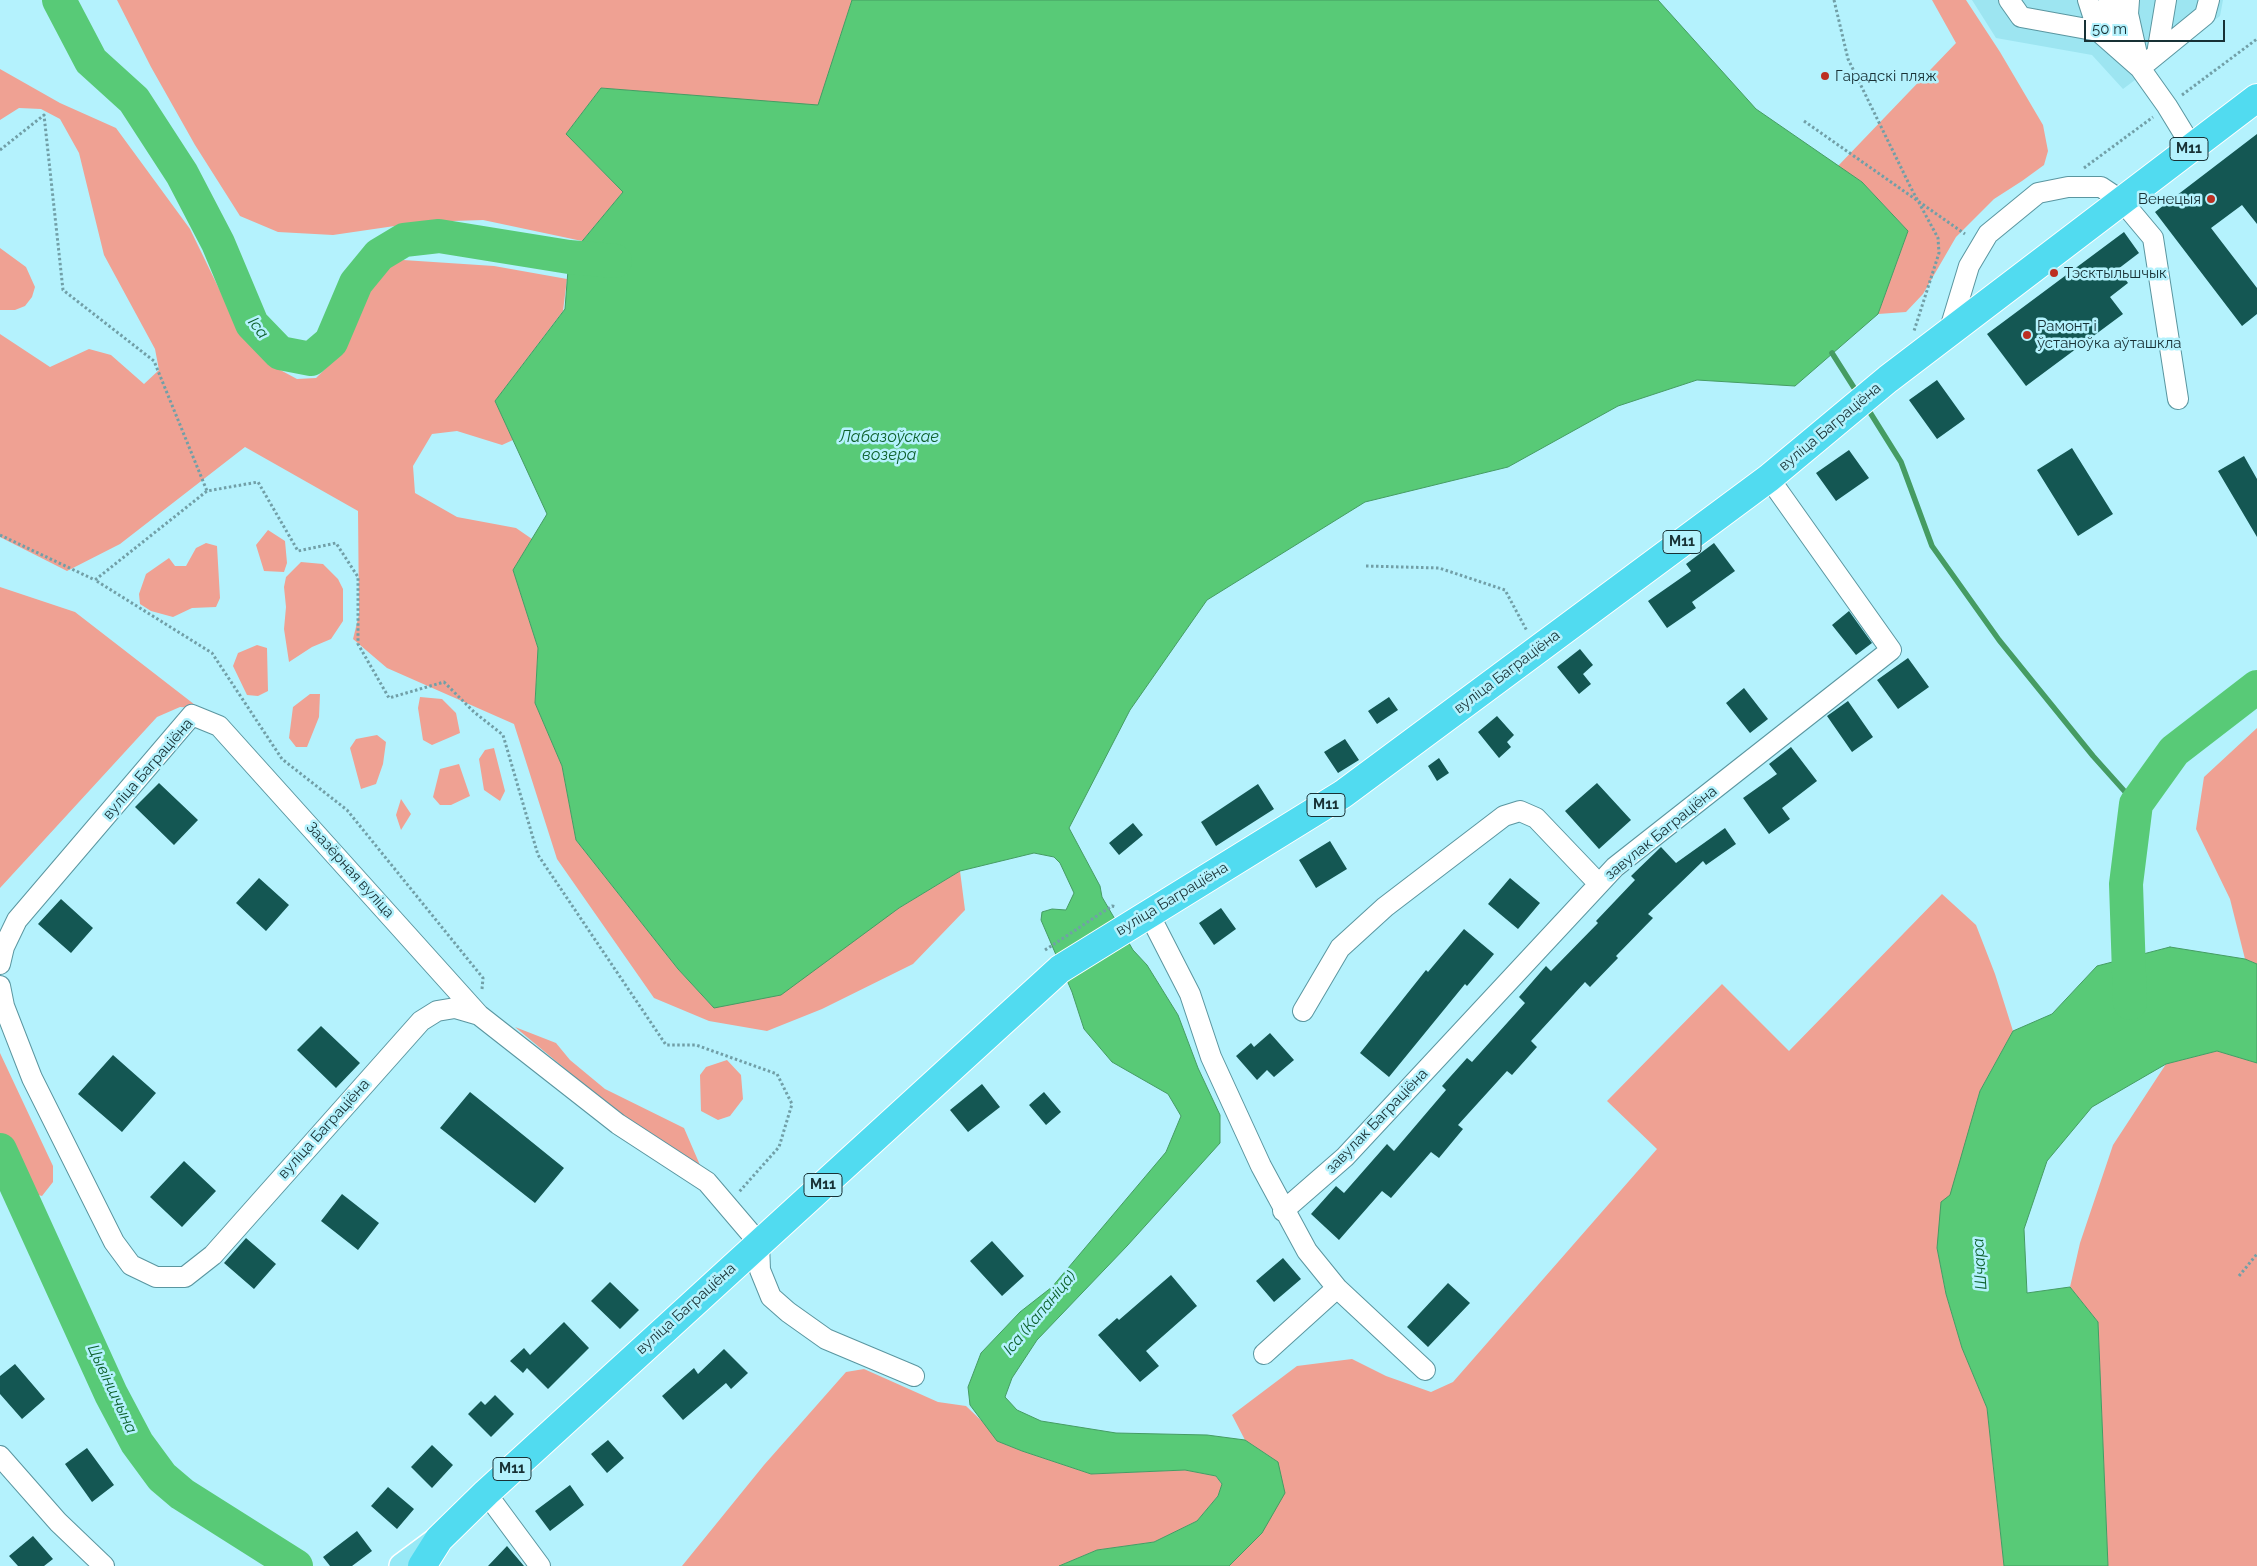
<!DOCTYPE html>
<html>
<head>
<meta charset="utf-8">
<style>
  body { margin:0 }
  #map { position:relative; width:2257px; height:1566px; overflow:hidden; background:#b4f2fd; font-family:Raleway,sans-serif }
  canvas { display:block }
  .scale { position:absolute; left:2084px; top:20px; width:141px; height:22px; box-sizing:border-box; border:2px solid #183135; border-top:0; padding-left:6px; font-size:15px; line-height:18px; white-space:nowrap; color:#183135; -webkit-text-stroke:4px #b4f2fd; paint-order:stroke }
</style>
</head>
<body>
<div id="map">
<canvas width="2257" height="1566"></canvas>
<div class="scale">50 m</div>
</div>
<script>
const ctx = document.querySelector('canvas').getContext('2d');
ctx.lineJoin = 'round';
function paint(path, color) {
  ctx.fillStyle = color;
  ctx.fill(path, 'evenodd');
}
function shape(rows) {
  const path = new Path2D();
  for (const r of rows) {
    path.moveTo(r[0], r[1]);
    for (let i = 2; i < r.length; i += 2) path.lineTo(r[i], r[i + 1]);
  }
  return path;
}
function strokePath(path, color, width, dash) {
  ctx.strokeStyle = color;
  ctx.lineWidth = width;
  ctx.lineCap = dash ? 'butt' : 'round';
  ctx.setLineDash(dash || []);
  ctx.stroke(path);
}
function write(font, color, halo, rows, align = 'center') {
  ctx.font = font + ' Raleway,sans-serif';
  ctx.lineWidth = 5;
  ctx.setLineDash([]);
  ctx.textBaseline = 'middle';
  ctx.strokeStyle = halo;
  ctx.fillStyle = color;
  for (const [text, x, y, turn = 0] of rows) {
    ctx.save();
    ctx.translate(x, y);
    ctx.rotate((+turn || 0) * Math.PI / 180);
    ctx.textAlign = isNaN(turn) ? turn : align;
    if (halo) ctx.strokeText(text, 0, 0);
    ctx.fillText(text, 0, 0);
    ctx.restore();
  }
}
paint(shape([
  [1972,0,2223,0,2220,16,2123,89,2092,55,1996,38]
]), '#9de5f1');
paint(shape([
  [117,0,852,0,818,106,601,88,566,134,623,192,582,241,483,220,422,222,333,235,278,232,240,216,195,145,151,67],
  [1932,0,1966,0,2000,52,2043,125,2048,151,2044,165,2022,181,1994,199,1956,237,1923,294,1906,312,1878,314,1908,231,1862,182,1838,166,1956,43],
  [0,69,60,103,116,128,190,229,241,334,271,365,297,379,316,378,328,366,343,345,363,298,374,279,390,266,403,260,494,266,567,279,563,311,495,401,513,440,502,445,457,431,432,434,413,466,415,493,457,517,516,528,532,539,513,570,538,648,535,703,562,766,576,840,678,969,714,1008,899,908,960,871,965,910,913,964,822,1009,767,1031,709,1021,654,998,557,859,514,724,387,668,353,639,359,615,358,511,245,447,120,544,67,571,0,537,0,334,50,367,89,349,111,355,144,384,159,370,155,349,104,255,79,153,60,119,41,109,19,108,0,120],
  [0,248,26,267,35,287,32,297,25,306,15,310,0,310],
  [268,530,285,541,287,563,284,572,264,571,256,545],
  [206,543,217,546,220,598,216,607,192,608,173,617,151,611,140,604,139,594,146,574,169,558,175,566,186,566,196,548],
  [301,562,323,564,338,579,343,589,343,621,331,639,312,647,289,662,284,629,286,607,284,587,286,577],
  [0,587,75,612,199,708,180,707,157,717,0,888],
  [257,645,267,648,268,691,258,696,247,695,233,666,238,653],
  [310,694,320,694,319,717,307,747,296,747,289,738,293,707],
  [420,697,442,699,456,713,460,733,432,745,423,740,418,708],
  [2257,728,2257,964,2245,959,2230,899,2196,829,2204,777],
  [377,735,386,742,383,764,376,784,361,789,350,748,356,739],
  [494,748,505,791,500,801,484,790,479,759,485,750],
  [459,764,470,796,451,805,440,805,433,797,440,769],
  [401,799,411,814,401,830,396,815],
  [1942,894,1976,925,1995,974,2013,1031,1980,1091,1937,1248,1946,1294,1962,1348,1987,1408,2004,1566,1229,1566,1262,1533,1278,1462,1245,1440,1232,1415,1297,1366,1352,1359,1386,1376,1431,1392,1453,1382,1657,1149,1607,1101,1722,984,1789,1051],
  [515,1027,556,1043,570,1060,605,1089,684,1128,703,1172,623,1117],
  [2217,1051,2257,1063,2257,1566,2108,1566,2098,1322,2070,1287,2080,1243,2113,1145,2166,1064],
  [0,1053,53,1166,53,1182,42,1196,0,1185],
  [727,1060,741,1075,743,1099,730,1116,718,1120,701,1111,700,1075,706,1067],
  [864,1369,938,1402,966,1406,988,1427,997,1441,1022,1451,1091,1474,1185,1470,1216,1476,1222,1485,1218,1496,1197,1521,1154,1542,1097,1550,1059,1566,682,1566,764,1465,846,1372]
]), '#efa193');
const water = shape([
  [852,0,1658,0,1756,109,1862,182,1908,231,1878,314,1795,386,1697,380,1618,406,1508,467,1365,502,1207,600,1130,710,1069,828,1100,886,1102,897,1133,950,1147,965,1178,1015,1198,1068,1220,1115,1220,1143,1127,1246,1037,1340,1012,1378,1005,1397,1017,1410,1041,1421,1116,1433,1207,1435,1245,1440,1278,1462,1285,1493,1262,1533,1229,1566,1059,1566,1097,1550,1154,1542,1197,1521,1218,1496,1222,1484,1216,1476,1185,1470,1091,1474,1022,1451,997,1441,970,1405,968,1387,981,1353,1020,1312,1052,1287,1166,1152,1181,1116,1168,1094,1112,1062,1084,1029,1072,992,1041,920,1042,912,1052,909,1066,910,1074,893,1060,863,1054,857,1034,853,960,871,899,908,781,995,714,1008,678,969,576,840,562,766,535,703,538,648,513,570,547,514,495,401,565,309,569,257,623,192,566,134,601,88,818,105,852,0],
  [2170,947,2245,959,2257,964,2257,1063,2217,1051,2166,1064,2092,1107,2047,1161,2024,1229,2027,1293,2070,1287,2098,1322,2108,1566,2004,1566,1987,1408,1962,1348,1946,1294,1937,1248,1941,1202,1950,1195,1980,1091,2013,1031,2052,1014,2097,966,2170,947]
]);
paint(water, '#58ca77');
strokePath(water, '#459c63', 1);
strokePath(shape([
  [1832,353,1858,394],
  [1866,406,1901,462,1932,546,1999,640,2093,756,2136,804]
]), '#459c63', 5.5);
strokePath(shape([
  [59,0,91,61,134,100,182,174,218,243,252,324,280,353,311,359,331,342,356,283,379,255,404,240,439,236,569,257,615,261],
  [2130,1003,2126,884,2136,804,2174,751,2257,687],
  [0,1150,111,1394,137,1443,162,1477,182,1494,296,1566]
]), '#58ca77', 34);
paint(shape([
  [2257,134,2257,224,2242,205,2211,228,2257,288,2257,314,2242,326,2155,212],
  [2124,232,2139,253,2118,269,2128,283,2110,297,2123,314,2026,386,1987,334],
  [1937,380,1965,419,1937,439,1909,400],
  [2072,448,2113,514,2078,536,2037,470],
  [1849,450,1869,478,1836,501,1816,473],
  [2244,456,2257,479,2257,537,2218,471],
  [1714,543,1735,571,1692,602,1696,608,1667,628,1648,601,1691,571,1686,564],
  [1849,611,1872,643,1856,655,1832,625],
  [1580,649,1593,665,1583,674,1591,684,1579,694,1557,667],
  [1908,658,1929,687,1898,709,1877,680],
  [1744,688,1768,719,1750,733,1726,703],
  [1389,697,1398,710,1377,724,1368,711],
  [1848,701,1873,737,1852,752,1827,716],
  [1497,716,1514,735,1507,742,1511,747,1499,758,1478,732],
  [1345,739,1359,760,1338,773,1324,752],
  [1791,747,1817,781,1782,808,1790,819,1769,834,1743,798,1777,774,1769,764],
  [1439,758,1449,773,1437,781,1428,766],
  [159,783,198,820,174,845,135,807],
  [1597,783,1631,820,1599,849,1565,811],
  [1258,784,1274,809,1216,846,1201,822],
  [1133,823,1143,835,1119,855,1109,843],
  [1725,828,1736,844,1706,865,1703,861,1648,914,1653,918,1616,956,1618,958,1590,987,1585,982,1531,1041,1537,1047,1512,1075,1507,1071,1458,1125,1463,1129,1439,1158,1431,1152,1391,1198,1382,1191,1339,1240,1311,1214,1336,1186,1344,1193,1387,1144,1394,1151,1446,1090,1442,1086,1467,1058,1472,1062,1525,1003,1519,997,1546,966,1551,971,1598,923,1596,921,1635,880,1631,876,1661,847,1676,863],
  [1330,841,1347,869,1316,888,1299,860],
  [259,878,289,905,266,931,236,903],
  [1510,878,1540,903,1518,929,1488,904],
  [61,899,93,928,71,953,38,924],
  [1221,908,1236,929,1214,945,1199,923],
  [1464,929,1494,954,1467,986,1465,984,1389,1077,1360,1053,1426,970,1428,972],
  [321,1026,360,1063,336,1088,297,1050],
  [1270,1033,1294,1060,1274,1077,1267,1070,1257,1080,1236,1056,1251,1043,1254,1047],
  [113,1055,156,1093,122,1132,78,1094],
  [982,1084,1000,1107,968,1132,950,1110],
  [470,1092,564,1168,535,1203,440,1128],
  [1044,1092,1061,1112,1046,1125,1029,1105],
  [184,1161,216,1191,182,1227,150,1197],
  [342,1194,379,1223,358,1250,321,1221],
  [246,1238,276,1264,254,1289,224,1263],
  [992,1241,1024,1276,1002,1296,970,1261],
  [1283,1258,1301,1279,1274,1302,1256,1281],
  [1171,1275,1197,1306,1146,1351,1159,1366,1140,1382,1098,1335,1117,1318,1119,1320],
  [610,1282,639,1310,620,1329,591,1301],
  [1448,1283,1470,1303,1428,1347,1407,1327],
  [564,1322,589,1348,548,1389,527,1368,523,1373,510,1361,524,1348,530,1355],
  [724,1349,748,1373,731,1389,726,1383,683,1420,662,1396,694,1368,698,1374],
  [15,1364,45,1399,22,1419,0,1394,0,1376],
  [495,1395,514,1414,491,1437,468,1414,481,1401,485,1405],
  [608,1440,624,1458,607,1473,591,1454],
  [432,1445,453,1465,432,1488,411,1467],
  [87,1448,114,1485,92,1502,65,1464],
  [570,1485,584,1505,550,1531,535,1511],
  [388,1487,414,1509,397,1529,371,1506],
  [357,1531,372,1551,352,1566,330,1566,323,1557],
  [33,1536,53,1559,44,1566,18,1566,9,1556],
  [507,1546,524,1566,488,1566]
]), '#145753');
const minor = shape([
  [2009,0,2021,17,2098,31],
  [2088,0,2098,31,2140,68,2167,106,2192,147],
  [2109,0,2108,15,2115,46],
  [2129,0,2128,14,2140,68,2205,15,2209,0],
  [2157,54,2166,0],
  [1949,332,1969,266,1988,234,2038,193,2068,187,2101,187,2122,201,2153,238,2178,399],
  [1149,914,1190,994,1211,1057,1261,1166,1307,1251,1337,1288],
  [0,964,4,947,17,920,192,715,219,726,479,1015],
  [0,986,4,1006,32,1078,114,1242,131,1265,156,1277,185,1277,213,1255,421,1021,437,1011,455,1008,479,1015,618,1124,707,1182,759,1243,760,1270,771,1297,788,1312,826,1339,914,1376],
  [1303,1011,1340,948,1385,907,1504,816,1520,811,1536,818,1599,884],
  [1283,1211,1345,1157,1615,867,1891,650,1769,478],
  [1264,1354,1337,1288,1425,1370],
  [0,1456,58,1522,104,1566],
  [486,1493,540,1566]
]);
const major = shape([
  [402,1566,437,1540]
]);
const highway = shape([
  [422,1566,439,1539,486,1493,1060,969,1343,794,1769,478,1888,379,2257,98]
]);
strokePath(minor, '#5a96a0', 22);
strokePath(major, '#fff', 28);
strokePath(highway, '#fff', 30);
strokePath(shape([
  [1834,0,1848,59,1911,188,1938,238,1939,253,1914,331],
  [2182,95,2257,39],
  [1804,121,1965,234],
  [0,150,44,115,63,290,154,361,207,491],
  [2084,168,2153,117],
  [0,535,95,580],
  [1366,566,1439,568,1505,590,1527,631],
  [1045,950,1112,906,1116,907],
  [482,989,483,978,347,810,282,759,212,653,95,580,207,491,258,482,298,551,336,543,358,577,358,644,389,698,444,682,474,712,503,735,538,855,666,1045,696,1045,777,1074,792,1104,779,1147,739,1192],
  [2239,1276,2257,1254]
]), '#719fa7', 3, [2.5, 2.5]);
strokePath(minor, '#fff', 20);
strokePath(major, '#97e9f6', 25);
strokePath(highway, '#51dbf0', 28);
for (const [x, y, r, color] of [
  [1825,76,5,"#bc2f21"],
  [2211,199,5,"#bc2f21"],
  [2054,273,5,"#bc2f21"],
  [2027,335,5,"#bc2f21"]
]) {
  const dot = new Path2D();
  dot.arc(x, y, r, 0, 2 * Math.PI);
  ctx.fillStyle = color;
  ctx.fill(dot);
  strokePath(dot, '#b4f2fd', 2);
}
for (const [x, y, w] of [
  [2189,149,38],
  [1682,542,38],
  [1326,805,38],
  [823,1185,38],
  [512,1469,38]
]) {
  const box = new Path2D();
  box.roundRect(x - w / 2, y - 11.5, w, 23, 4);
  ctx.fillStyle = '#b4f2fd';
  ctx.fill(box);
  strokePath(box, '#183135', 1);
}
write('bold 14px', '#183135', null, [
  ["М11",2189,149],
  ["М11",1682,542],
  ["М11",1326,805],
  ["М11",823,1185],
  ["М11",512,1469]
]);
write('15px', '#183135', '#b4f2fd', [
  ["Гарадскі пляж",1835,76],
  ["Венецыя",2201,199,"right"],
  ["Тэсктыльшчык",2064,273],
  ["Рамонт і",2037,326],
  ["ўстаноўка аўташкла",2037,343]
], 'left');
write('15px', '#183135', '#b4f2fd', [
  ["вуліца Баграціёна",1830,427,-40],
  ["вуліца Баграціёна",1507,672,-37],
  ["вуліца Баграціёна",148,769,-49],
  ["завулак Баграціёна",1661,833,-39],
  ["Заазёрная вуліца",350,870,48],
  ["вуліца Баграціёна",1172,899,-31],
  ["завулак Баграціёна",1377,1121,-46],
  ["вуліца Баграціёна",324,1129,-48],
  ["вуліца Баграціёна",686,1309,-42]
]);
write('italic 16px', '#0e612c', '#b4f2fd', [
  ["Іса",258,328,53],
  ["Лабазоўскае",889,437],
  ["возера",889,455],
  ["Шчара",1980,1264,-94],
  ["Іса (Капаніца)",1040,1313,-50],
  ["Цывіншчына",112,1389,65]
]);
</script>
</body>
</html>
